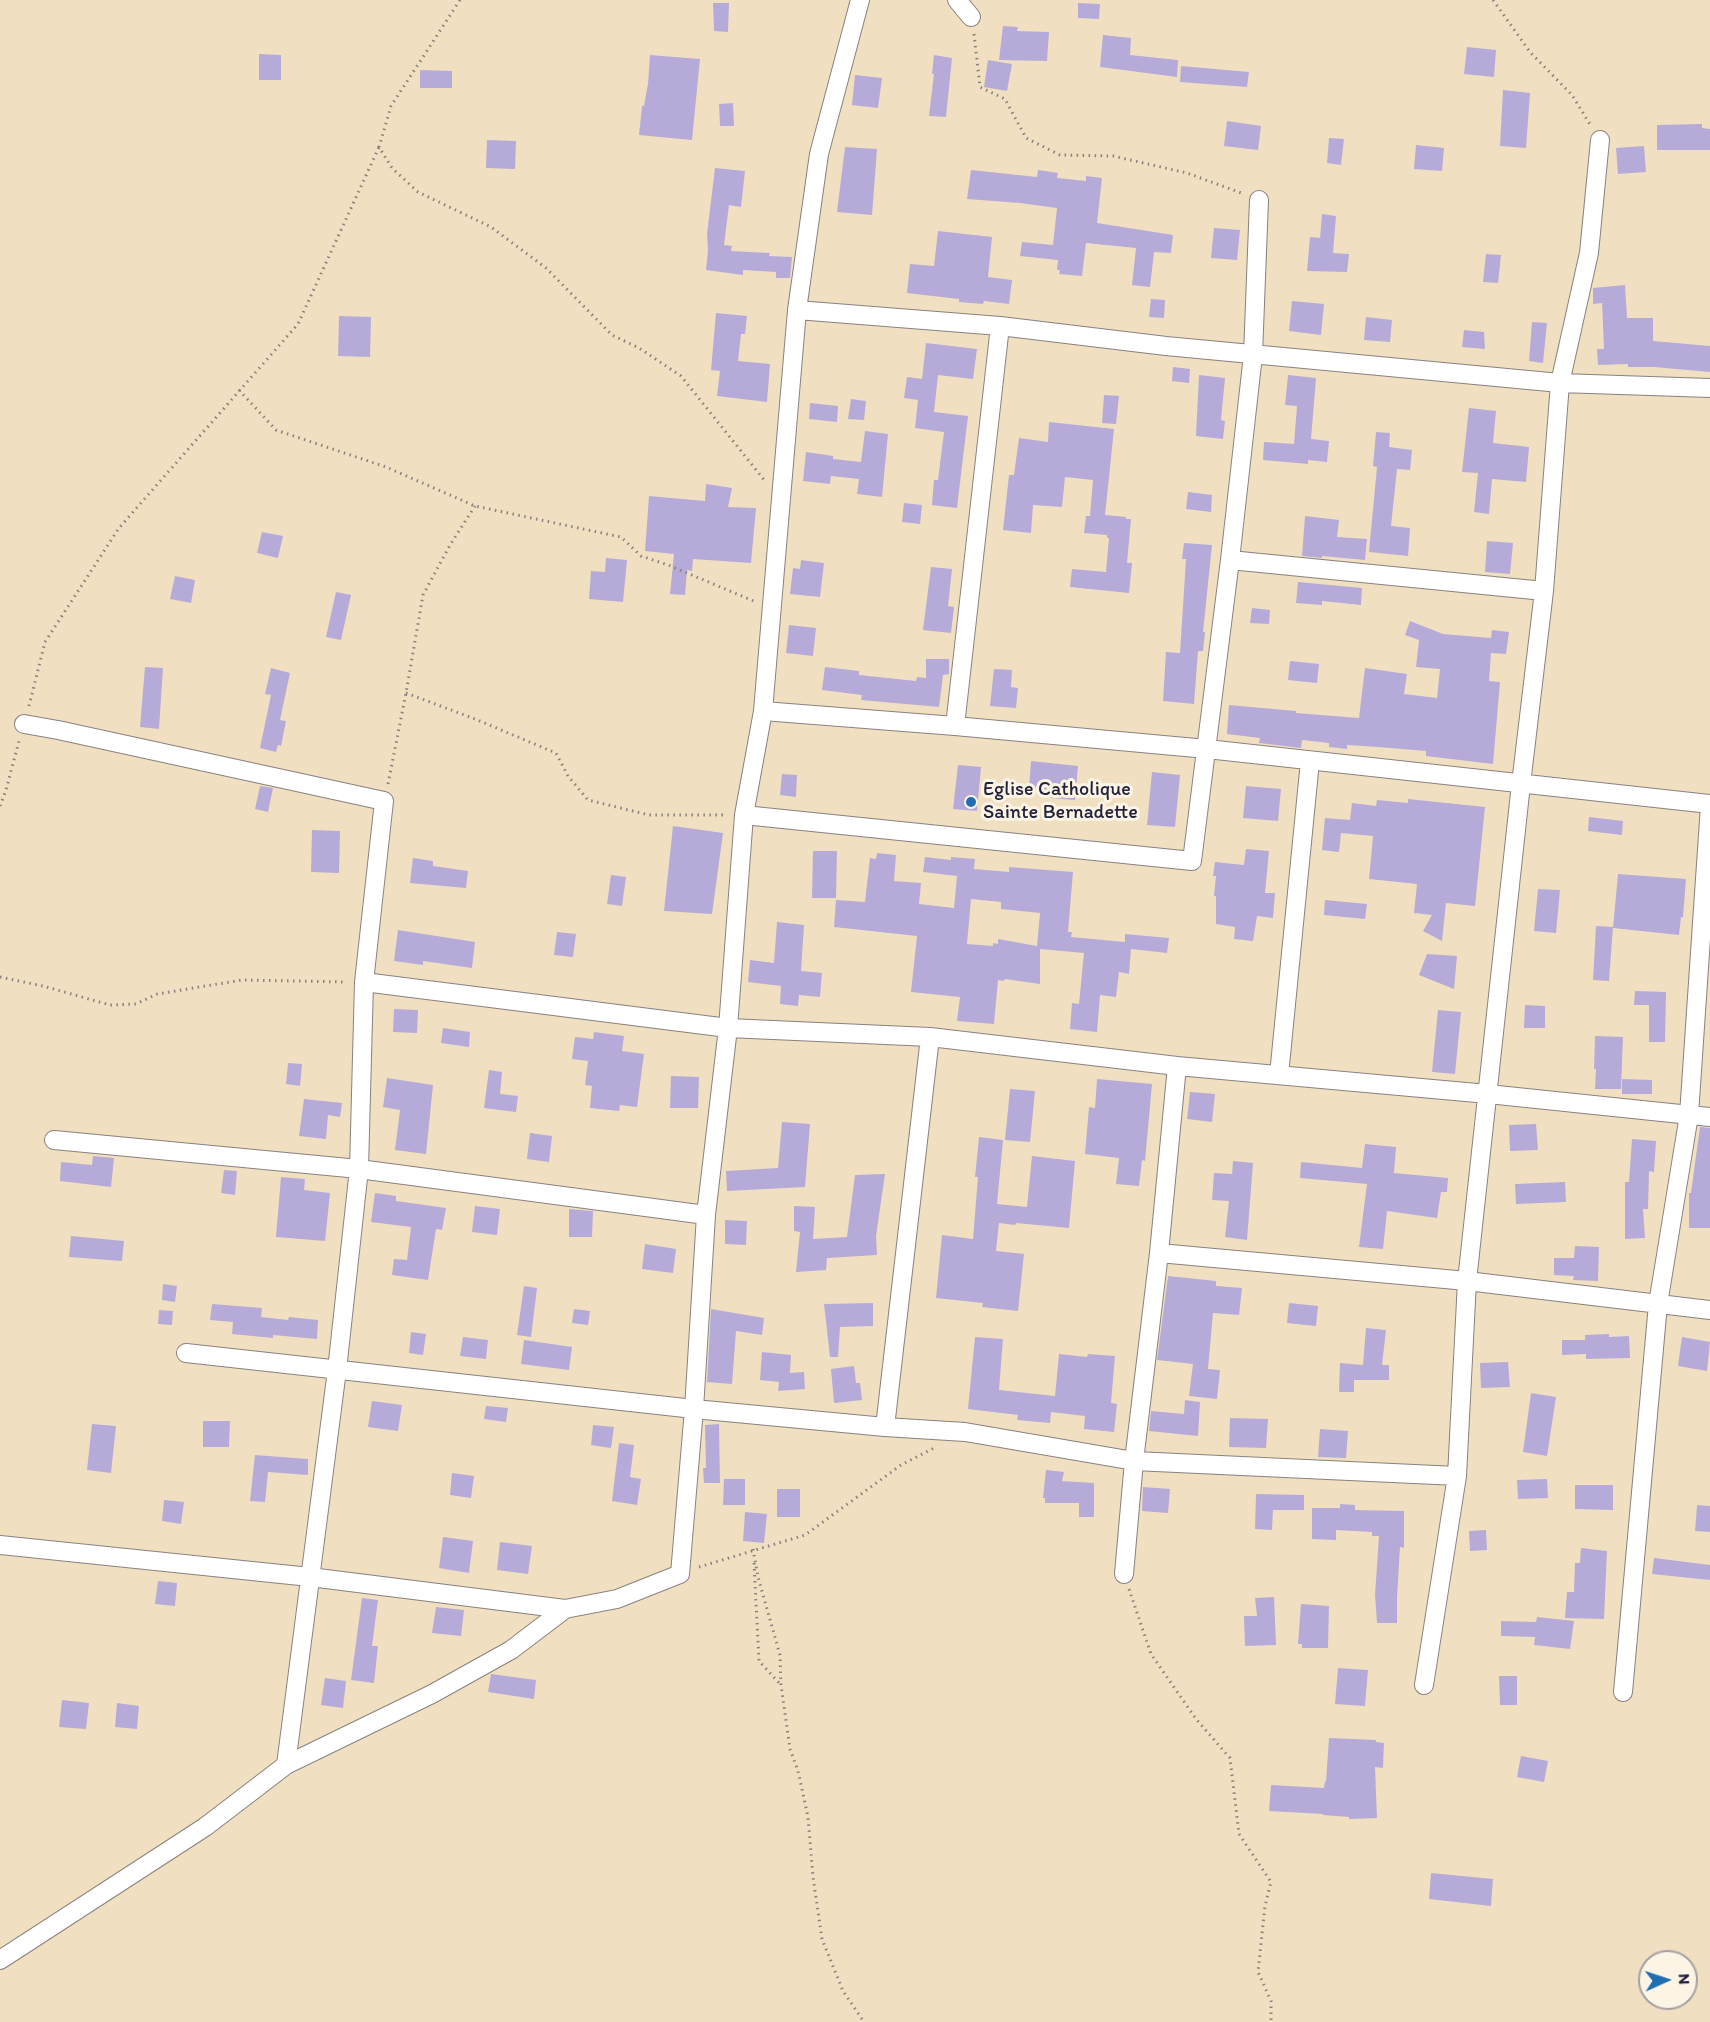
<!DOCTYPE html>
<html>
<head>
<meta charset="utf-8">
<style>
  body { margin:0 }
  #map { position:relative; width:1710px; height:2022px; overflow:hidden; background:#f0e0c1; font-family:Itim,sans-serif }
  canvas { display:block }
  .north { position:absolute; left:1638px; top:1950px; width:60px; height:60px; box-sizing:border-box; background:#fcf5e5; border:2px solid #a5a1a1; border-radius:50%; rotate:87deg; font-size:16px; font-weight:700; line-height:24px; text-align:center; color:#22223b }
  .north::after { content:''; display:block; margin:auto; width:21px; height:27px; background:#1f6fb2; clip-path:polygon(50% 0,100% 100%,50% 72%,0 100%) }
</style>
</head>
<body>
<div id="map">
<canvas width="1710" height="2022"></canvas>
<div class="north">N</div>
</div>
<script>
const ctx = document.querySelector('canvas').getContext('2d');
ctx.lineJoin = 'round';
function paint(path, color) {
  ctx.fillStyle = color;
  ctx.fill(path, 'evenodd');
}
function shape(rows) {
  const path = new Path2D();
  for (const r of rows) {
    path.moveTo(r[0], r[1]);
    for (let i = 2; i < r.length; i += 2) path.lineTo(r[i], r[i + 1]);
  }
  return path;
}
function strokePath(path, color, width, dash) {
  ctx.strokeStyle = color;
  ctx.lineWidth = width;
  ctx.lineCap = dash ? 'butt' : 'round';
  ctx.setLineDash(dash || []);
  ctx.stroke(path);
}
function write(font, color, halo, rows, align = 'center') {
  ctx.font = font + ' Itim,sans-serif';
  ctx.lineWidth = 6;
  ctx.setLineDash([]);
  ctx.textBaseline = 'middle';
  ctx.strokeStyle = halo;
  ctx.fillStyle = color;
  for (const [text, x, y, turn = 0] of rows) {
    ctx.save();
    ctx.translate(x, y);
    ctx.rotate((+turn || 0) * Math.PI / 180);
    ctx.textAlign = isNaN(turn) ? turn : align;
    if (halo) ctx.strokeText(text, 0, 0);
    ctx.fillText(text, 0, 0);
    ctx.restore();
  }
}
paint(shape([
  [713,3,729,3,728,32,714,31],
  [1078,3,1100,4,1099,19,1078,18],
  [1003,26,1018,27,1017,31,1049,32,1047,61,999,60],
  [1103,35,1131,38,1130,55,1178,60,1177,77,1100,67],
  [1467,47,1496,50,1494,77,1464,74],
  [259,54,281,55,281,80,259,80],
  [650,55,700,59,692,140,639,135,642,106,644,106,648,84],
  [934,55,952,58,946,117,929,116,934,74,932,74],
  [988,60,1012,64,1007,91,984,87],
  [1181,66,1249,72,1247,87,1180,82],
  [420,70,452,71,452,88,420,88],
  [855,75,882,78,878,108,852,105],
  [1503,90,1530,93,1526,148,1500,146],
  [733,103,734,126,720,126,719,104],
  [1227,121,1261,126,1258,150,1224,146],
  [1702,124,1702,128,1710,129,1710,150,1657,150,1657,125],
  [1329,138,1344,139,1341,165,1327,163],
  [487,140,516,141,515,169,486,168],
  [1416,145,1444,148,1442,171,1414,169],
  [1644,146,1646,172,1618,174,1616,148],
  [845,147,877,149,872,215,837,212],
  [715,168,745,171,741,207,729,205,724,245,732,246,731,251,770,253,769,256,792,257,790,278,776,278,776,272,743,270,743,275,706,270,708,250,707,234],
  [971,170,1037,177,1038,170,1058,173,1057,178,1086,181,1086,176,1102,178,1097,223,1173,235,1171,253,1154,252,1150,287,1132,285,1136,248,1086,243,1082,276,1059,274,1060,270,1057,270,1058,260,1020,256,1022,242,1053,245,1057,208,1020,203,967,199],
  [1322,214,1336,216,1333,253,1349,254,1347,272,1307,271,1310,237,1320,238],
  [1214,228,1240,230,1237,260,1211,258],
  [938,231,992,237,988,277,1012,280,1009,304,984,301,983,304,959,302,959,299,907,293,910,264,934,266],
  [1486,254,1501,255,1498,283,1483,282],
  [1625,285,1627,318,1653,318,1653,341,1710,346,1710,372,1654,367,1628,367,1628,364,1598,365,1597,349,1604,349,1602,303,1593,304,1593,288],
  [1151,299,1165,300,1164,318,1149,317],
  [1292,301,1324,304,1321,335,1289,331],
  [716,313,747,316,745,334,741,334,738,361,770,364,767,402,717,396,720,371,711,370],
  [339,316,371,317,370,357,338,356],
  [1366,317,1392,320,1390,342,1364,340],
  [1532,322,1547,323,1543,363,1529,361],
  [1464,330,1484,332,1485,349,1462,347],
  [926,343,977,349,973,379,938,375,934,412,968,416,957,508,932,505,934,480,938,480,944,432,915,428,918,400,904,398,907,377,922,379],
  [1173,367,1190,369,1189,383,1172,381],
  [1199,375,1225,378,1221,420,1225,421,1223,439,1196,436],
  [1288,375,1316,378,1311,439,1329,441,1327,462,1308,460,1308,464,1263,460,1264,442,1294,444,1297,406,1285,405],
  [1104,395,1119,396,1116,424,1102,423],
  [851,399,866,401,864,420,848,419],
  [810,403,838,406,837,422,809,419],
  [1469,408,1496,411,1493,443,1529,447,1526,482,1492,479,1489,514,1474,512,1478,473,1462,472],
  [1049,422,1114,429,1105,515,1126,517,1126,519,1131,519,1127,563,1132,563,1129,593,1070,587,1072,569,1106,572,1109,538,1107,538,1107,535,1084,533,1086,516,1090,516,1093,480,1065,477,1062,507,1033,505,1031,533,1003,530,1009,475,1014,475,1019,438,1048,442],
  [865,431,888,434,882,497,857,494,859,479,831,476,830,484,803,481,806,452,833,456,833,459,861,462],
  [1376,432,1390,433,1389,447,1412,450,1410,470,1397,469,1391,526,1410,528,1408,556,1369,552,1377,467,1373,466],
  [706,484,732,488,728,507,756,508,751,563,693,559,692,571,687,570,685,595,670,594,674,554,645,551,649,496,705,501],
  [1188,492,1212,495,1211,512,1186,509],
  [904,503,922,505,920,524,902,522],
  [1305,516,1339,520,1337,537,1367,539,1365,560,1322,556,1322,558,1302,556],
  [262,532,283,536,278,558,257,553],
  [1487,541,1513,543,1510,574,1485,572],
  [1184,543,1212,545,1203,632,1205,632,1203,651,1198,651,1194,704,1163,701,1166,652,1180,653,1186,559,1182,559],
  [606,558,627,560,623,602,589,599,591,571,605,572],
  [801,560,824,563,820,597,790,594,793,568,800,569],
  [931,567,952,569,948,606,954,607,951,633,923,630],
  [175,576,195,580,191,603,170,599],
  [1298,582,1362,588,1361,605,1322,601,1322,605,1296,603],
  [336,592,351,595,341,640,326,637],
  [1252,608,1270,610,1269,624,1250,623],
  [1410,621,1443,634,1491,638,1492,630,1509,632,1506,654,1491,653,1489,681,1500,682,1493,764,1426,756,1426,751,1378,747,1347,745,1347,749,1329,747,1329,743,1302,740,1301,748,1259,743,1260,738,1227,734,1229,705,1296,711,1296,713,1359,718,1365,668,1407,674,1404,694,1437,698,1440,669,1416,667,1419,640,1405,635],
  [789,625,816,628,813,656,786,653],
  [926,659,949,659,949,674,943,675,939,707,861,700,862,695,822,690,825,667,859,671,859,675,916,681,917,677,926,678],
  [1290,661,1319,664,1317,683,1288,680],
  [145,667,163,668,159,729,140,727],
  [271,668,290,673,280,720,286,721,281,746,278,745,276,752,260,748,271,695,265,694],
  [994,669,1012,670,1011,687,1018,688,1016,708,990,706],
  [1031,761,1078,766,1075,800,1051,798,1052,790,1029,788],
  [958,765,981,767,977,811,953,809],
  [1152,772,1180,775,1175,827,1147,825],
  [782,774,797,775,796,797,780,795],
  [260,786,273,788,268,812,255,809],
  [1246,786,1281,789,1278,821,1243,818],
  [1408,799,1485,807,1475,906,1446,903,1442,941,1423,931,1432,915,1414,913,1417,884,1369,879,1373,836,1341,833,1339,852,1322,850,1325,818,1350,820,1352,803,1376,806,1377,800,1408,803],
  [1589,817,1623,821,1622,835,1588,831],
  [673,826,723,833,712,914,664,911],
  [312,830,340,831,339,873,311,872],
  [1246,849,1269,851,1265,893,1275,893,1273,918,1257,916,1253,941,1234,939,1235,927,1216,924,1216,896,1214,896,1216,876,1213,876,1215,862,1244,865],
  [813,851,837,851,836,898,812,898],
  [877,853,896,855,894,881,921,883,919,904,954,908,957,876,923,872,925,857,951,860,951,857,975,859,974,869,1009,872,1009,867,1073,872,1068,932,1072,932,1071,937,1125,942,1125,934,1169,938,1167,953,1131,949,1129,974,1119,972,1116,997,1100,995,1097,1032,1070,1029,1072,1003,1079,1004,1084,953,1040,949,1040,984,1005,979,1004,981,998,980,994,1024,957,1021,960,997,911,992,917,936,834,927,836,900,865,902,870,858,876,859],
  [971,899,1001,902,1001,909,1040,913,1037,946,998,939,998,944,993,943,993,946,967,944],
  [413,858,433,861,433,866,468,871,466,888,410,883],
  [1618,874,1686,879,1683,917,1681,917,1679,935,1613,928],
  [611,875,626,877,622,906,607,904],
  [1538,889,1560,890,1556,933,1534,931],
  [1325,900,1367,904,1365,919,1324,915],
  [777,922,804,925,801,971,822,973,820,997,799,995,798,1006,780,1004,781,986,748,982,750,960,774,963],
  [1596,926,1613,927,1609,981,1593,980],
  [398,930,475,942,472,968,423,961,423,965,394,961],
  [557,932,576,934,573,957,554,955],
  [1427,954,1457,956,1454,989,1419,975],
  [1635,991,1666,992,1665,1042,1649,1042,1649,1005,1634,1005],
  [1525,1005,1545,1006,1545,1028,1524,1028],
  [394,1009,418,1010,417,1033,393,1032],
  [1438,1010,1461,1012,1455,1074,1432,1072],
  [443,1028,470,1032,469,1047,441,1043],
  [594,1032,624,1036,622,1051,644,1054,637,1107,620,1105,619,1111,590,1108,592,1086,585,1085,588,1061,572,1059,575,1037,593,1039],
  [1595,1036,1623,1037,1621,1089,1595,1089,1596,1069,1594,1069],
  [288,1063,302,1064,300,1086,286,1084],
  [489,1070,502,1072,500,1094,518,1096,516,1112,484,1108],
  [671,1076,699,1077,698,1108,670,1108],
  [387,1078,433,1085,426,1154,395,1150,400,1110,383,1107],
  [1097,1079,1152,1084,1145,1161,1142,1160,1139,1186,1116,1184,1119,1158,1085,1154,1089,1107,1095,1108],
  [1622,1079,1652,1080,1652,1094,1622,1094],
  [1010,1089,1035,1091,1030,1142,1005,1140],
  [1190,1092,1215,1094,1212,1122,1187,1119],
  [304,1099,342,1103,340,1117,328,1115,326,1139,299,1136],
  [782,1122,810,1124,805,1187,727,1191,726,1171,778,1168],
  [1536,1124,1538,1150,1510,1151,1509,1125],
  [1700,1127,1710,1128,1710,1228,1689,1228,1689,1193,1691,1193],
  [530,1133,552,1136,549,1162,527,1159],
  [979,1137,1003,1140,997,1204,1027,1207,1032,1156,1075,1161,1069,1228,1016,1223,1015,1225,999,1223,996,1251,1024,1254,1018,1311,982,1307,983,1303,936,1298,942,1235,973,1239,978,1177,975,1177],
  [1632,1139,1656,1141,1654,1172,1649,1171,1648,1209,1643,1209,1645,1238,1625,1239,1625,1182,1629,1182],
  [1365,1144,1396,1147,1394,1173,1448,1178,1447,1192,1441,1192,1437,1218,1387,1211,1383,1249,1359,1247,1367,1184,1300,1178,1301,1162,1362,1168],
  [93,1156,114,1158,111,1187,60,1181,61,1162,92,1165],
  [1233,1161,1253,1163,1247,1240,1225,1237,1229,1201,1212,1200,1214,1173,1232,1174],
  [224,1170,237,1171,235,1195,221,1193],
  [885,1174,876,1236,877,1255,827,1258,826,1270,796,1272,800,1232,794,1231,794,1206,815,1207,813,1239,847,1237,855,1175],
  [281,1177,305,1179,304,1190,330,1193,325,1241,276,1237],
  [1565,1182,1566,1202,1516,1204,1515,1184],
  [375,1193,396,1196,396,1201,446,1208,442,1230,436,1229,428,1280,392,1275,394,1259,407,1260,411,1227,371,1222],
  [475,1206,500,1209,497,1235,472,1232],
  [569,1209,593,1211,592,1237,569,1237],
  [725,1220,747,1221,746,1245,725,1244],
  [71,1236,124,1241,122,1261,69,1257],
  [645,1244,676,1249,673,1273,642,1269],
  [1575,1246,1599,1247,1598,1281,1573,1280,1574,1276,1554,1275,1554,1258,1574,1258],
  [1168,1276,1216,1281,1216,1286,1242,1288,1239,1315,1213,1313,1208,1369,1220,1370,1217,1399,1189,1396,1193,1364,1157,1360],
  [163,1284,177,1286,175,1302,162,1300],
  [524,1286,537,1288,531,1337,517,1335],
  [873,1303,873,1326,840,1327,838,1357,830,1357,824,1304],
  [1289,1303,1318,1306,1316,1326,1287,1323],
  [212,1304,262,1308,261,1317,288,1320,289,1317,318,1320,317,1339,273,1335,273,1338,232,1334,233,1322,210,1320],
  [574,1309,590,1311,588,1325,572,1323],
  [711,1309,764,1318,762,1335,736,1331,732,1384,707,1382],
  [159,1310,173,1311,172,1325,158,1324],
  [1366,1328,1386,1330,1382,1365,1389,1365,1389,1380,1354,1380,1354,1392,1339,1392,1340,1363,1363,1365],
  [411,1332,426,1334,423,1355,409,1353],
  [1609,1334,1609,1337,1629,1336,1630,1358,1586,1359,1586,1354,1562,1355,1562,1340,1585,1340,1585,1335],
  [463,1337,488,1340,486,1359,460,1356],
  [975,1337,1003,1339,999,1390,1055,1396,1059,1354,1087,1357,1088,1354,1115,1356,1111,1403,1117,1404,1114,1432,1084,1429,1085,1416,1051,1412,1050,1423,1017,1420,1018,1415,968,1409],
  [1682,1337,1710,1342,1707,1371,1678,1366],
  [524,1340,572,1347,569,1370,521,1364],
  [762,1352,791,1355,790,1373,804,1372,805,1389,778,1391,779,1382,760,1380],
  [1508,1362,1510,1387,1481,1388,1480,1363],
  [854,1366,856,1383,860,1383,862,1400,834,1403,831,1369],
  [1531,1393,1556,1397,1547,1456,1523,1452],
  [1185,1400,1200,1402,1198,1436,1149,1431,1151,1411,1184,1414],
  [372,1401,402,1405,398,1431,368,1427],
  [486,1406,508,1408,506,1422,484,1419],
  [1230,1418,1268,1419,1266,1448,1229,1447],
  [203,1421,230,1421,229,1447,203,1447],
  [92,1424,116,1426,111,1473,87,1470],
  [719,1424,720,1483,704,1483,703,1468,706,1468,705,1425],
  [593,1425,614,1427,611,1448,591,1445],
  [1320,1429,1348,1431,1346,1458,1318,1457],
  [619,1443,634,1445,630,1477,641,1479,637,1505,612,1501],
  [255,1455,308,1459,308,1475,268,1472,265,1502,250,1501],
  [1046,1470,1064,1472,1062,1481,1094,1483,1094,1517,1079,1517,1079,1503,1045,1503,1045,1498,1043,1498],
  [452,1473,474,1476,471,1498,450,1495],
  [724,1479,745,1479,745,1505,723,1505],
  [1547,1479,1548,1498,1518,1499,1517,1480],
  [1575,1485,1613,1485,1613,1510,1575,1509],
  [1143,1487,1170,1489,1168,1513,1142,1511],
  [777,1489,800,1489,800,1517,777,1517],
  [1256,1494,1304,1495,1304,1510,1273,1510,1272,1530,1255,1529],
  [164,1500,184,1502,181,1524,162,1521],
  [1340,1504,1355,1505,1355,1510,1404,1511,1404,1548,1400,1547,1397,1598,1397,1623,1377,1623,1375,1595,1379,1536,1372,1536,1372,1532,1336,1530,1336,1540,1312,1539,1312,1508,1340,1508],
  [1697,1505,1710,1506,1710,1532,1695,1531],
  [745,1512,767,1514,764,1543,743,1541],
  [1486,1530,1487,1550,1470,1551,1469,1531],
  [443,1537,473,1541,469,1573,439,1568],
  [500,1542,532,1546,528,1574,497,1570],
  [1581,1548,1607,1551,1604,1619,1565,1618,1567,1592,1574,1592,1575,1563,1580,1563],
  [1654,1558,1710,1565,1710,1580,1652,1574],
  [158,1581,177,1583,175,1606,155,1604],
  [1274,1597,1276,1645,1245,1646,1244,1616,1257,1616,1255,1598],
  [362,1598,378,1600,372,1646,378,1646,374,1683,351,1680],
  [1301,1604,1329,1606,1328,1648,1302,1648,1302,1644,1298,1644],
  [436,1607,464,1610,461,1636,432,1633],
  [1537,1617,1574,1621,1570,1649,1534,1645,1535,1637,1501,1636,1501,1621,1536,1622],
  [1338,1668,1368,1670,1365,1706,1335,1704],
  [491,1674,536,1680,534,1699,488,1692],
  [1499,1676,1517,1676,1517,1705,1500,1705],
  [325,1678,346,1681,343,1708,321,1705],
  [62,1700,89,1703,86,1729,59,1727],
  [117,1703,139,1706,137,1729,115,1727],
  [1329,1738,1376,1740,1376,1742,1384,1743,1383,1768,1375,1767,1377,1818,1349,1819,1349,1817,1323,1815,1323,1814,1269,1811,1271,1785,1324,1788,1325,1781,1326,1782],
  [1521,1756,1548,1761,1544,1782,1517,1777],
  [1431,1873,1493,1879,1491,1906,1429,1899]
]), '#b6abd8');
const street = shape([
  [957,0,971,17],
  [797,310,1000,326,1166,346,1560,383,1710,388],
  [1230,560,1544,591],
  [763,711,955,726,1207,749,1710,804],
  [24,724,58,730,384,801,364,982,359,1169,337,1370,286,1765],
  [955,726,1000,326],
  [744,815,1192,861,1230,560,1253,355,1259,200],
  [364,982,728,1028,930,1037,1177,1066,1488,1094,1710,1117],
  [1279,1075,1310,761],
  [54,1140,359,1169,706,1215],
  [1159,1253,1467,1281,1710,1310],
  [186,1353,694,1409,885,1427,965,1432,1134,1461,1457,1476],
  [885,1427,930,1037],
  [0,1545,310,1577,565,1609,617,1599,680,1574,694,1409,706,1215,728,1028,744,815,763,711,797,310,819,154,860,0],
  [1124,1574,1134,1461,1159,1253,1177,1066],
  [1424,1685,1457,1476,1467,1281,1521,784,1544,591,1560,383,1589,253,1600,140],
  [1623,1692,1658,1304,1689,1115,1710,805],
  [0,1960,205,1827,286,1765,432,1694,511,1650,565,1609]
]);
strokePath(street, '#89817e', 20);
strokePath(shape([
  [460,0,391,106,379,147,392,168,418,192,491,227,546,268,612,335,639,348,681,376,765,481],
  [1493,0,1530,52,1572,95,1591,126],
  [974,34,980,87,1005,99,1026,138,1060,155,1113,156,1187,173,1244,194],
  [239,390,276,430,386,467,475,506,621,537,641,556,668,565,756,602],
  [406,693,475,719,556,753,568,776,588,800,649,815,726,815],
  [29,706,45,642,119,528,298,324,379,147],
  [388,784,406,693,423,595,450,545,475,506],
  [0,806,6,790,19,741],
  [0,977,43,986,110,1005,136,1004,157,994,242,980,347,982],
  [753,1549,758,1577,780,1655,781,1685,790,1749,798,1771,808,1817,813,1877,822,1939,843,1991,864,2022],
  [754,1563,759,1661,780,1684],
  [699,1567,805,1535,901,1465,934,1448],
  [1129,1589,1151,1654,1196,1719,1230,1758,1239,1834,1271,1882,1265,1906,1258,1972,1271,2001,1271,2022]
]), '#89817e', 3, [1.5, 4.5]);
strokePath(street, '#fff', 18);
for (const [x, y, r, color] of [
  [971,802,6,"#1f6fb2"]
]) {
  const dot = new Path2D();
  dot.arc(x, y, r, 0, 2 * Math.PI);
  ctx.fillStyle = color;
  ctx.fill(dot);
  strokePath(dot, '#fcf5e5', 2);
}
write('20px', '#22223b', '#fcf5e5', [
  ["Eglise Catholique",983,790],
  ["Sainte Bernadette",983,813]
], 'left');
</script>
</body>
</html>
